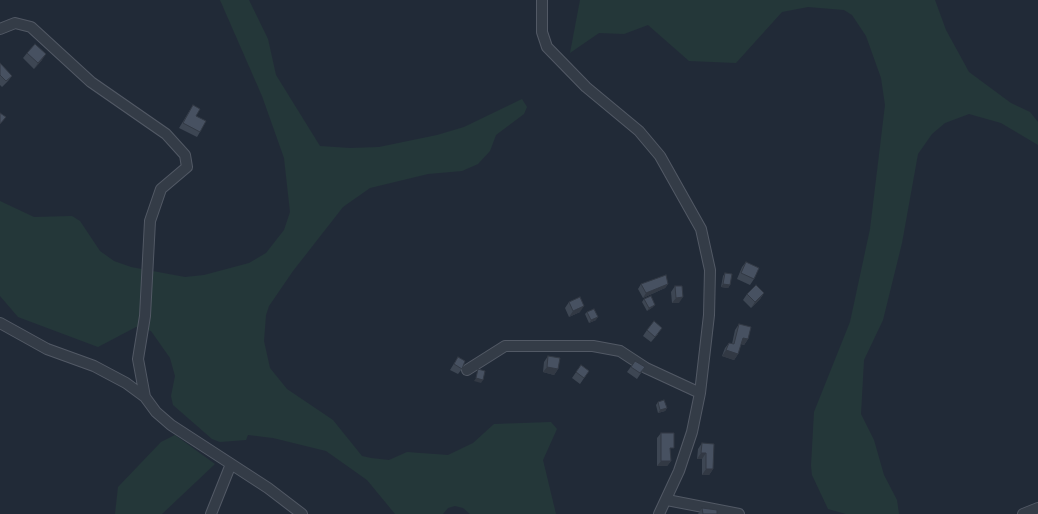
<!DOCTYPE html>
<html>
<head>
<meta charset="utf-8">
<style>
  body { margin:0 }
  canvas { display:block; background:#212a37 }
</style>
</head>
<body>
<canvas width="1038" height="514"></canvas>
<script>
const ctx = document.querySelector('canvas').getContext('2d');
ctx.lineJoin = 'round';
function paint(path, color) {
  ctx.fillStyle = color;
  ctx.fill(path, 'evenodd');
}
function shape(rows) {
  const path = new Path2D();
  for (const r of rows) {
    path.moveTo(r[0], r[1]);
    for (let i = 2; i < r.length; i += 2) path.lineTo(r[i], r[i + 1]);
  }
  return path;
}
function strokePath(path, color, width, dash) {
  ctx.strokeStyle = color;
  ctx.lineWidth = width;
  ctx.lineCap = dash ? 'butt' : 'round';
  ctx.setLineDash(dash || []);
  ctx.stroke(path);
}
paint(shape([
  [220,0,249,0,268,39,276,75,320,146,350,148,379,147,437,135,464,127,522,99,527,107,524,114,496,135,490,151,478,164,462,171,428,174,370,188,343,207,293,271,269,306,266,315,264,341,270,368,287,389,333,420,362,456,371,458,389,460,407,452,448,455,473,443,494,424,551,422,557,429,543,460,556,514,470,514,463,508,455,506,448,508,443,514,395,514,367,480,326,451,273,438,248,435,246,440,220,442,212,439,173,405,171,396,175,376,170,358,151,331,136,327,98,347,18,317,0,296,0,201,34,217,72,216,80,221,100,251,114,261,131,267,185,277,204,275,249,263,266,253,284,230,290,212,284,158,262,96],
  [580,0,935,0,946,30,969,72,1011,103,1030,112,1038,122,1038,145,1001,123,969,114,945,123,932,134,918,154,902,243,883,320,864,360,861,414,874,440,884,475,897,500,899,514,846,514,828,509,812,475,811,466,814,412,850,322,870,229,885,105,881,78,866,36,852,15,844,10,808,7,782,12,736,63,689,61,648,25,624,34,599,33,570,53],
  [175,435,215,464,162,514,115,514,118,487,161,442]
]), '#243739');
const minor = shape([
  [542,0,542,32,547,47,586,87,639,131,660,156,701,229,710,270,709,315,700,393,692,432,679,471,659,514],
  [0,29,15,23,31,27,91,82,166,134,185,155,187,167,161,189,150,221,145,316,138,359,145,397],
  [0,323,47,349,94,366,126,383,145,397,156,412,171,425,268,488,302,514],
  [467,370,505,346,593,346,620,351,646,368,700,393],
  [667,500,739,514],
  [211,514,231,464],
  [1023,514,1038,508]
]);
strokePath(minor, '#525965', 12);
strokePath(minor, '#343c47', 10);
paint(shape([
  [27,53,42,60,34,69,23,58],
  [0,63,12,76,8,81,2,87,0,85],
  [193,105,200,132,197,137,179,128],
  [746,262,754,279,750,285,737,279,742,267],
  [725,273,730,285,728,288,721,287,723,276],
  [641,284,668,284,665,288,643,298,638,289],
  [675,286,679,303,672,303,671,292],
  [764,293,760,299,751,308,743,300,747,294],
  [644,299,653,307,647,311,642,302],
  [569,302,580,312,569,317,565,308],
  [587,312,596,320,589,323,585,314],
  [739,324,748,339,744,345,741,344,738,354,734,360,722,356,725,348,729,343,732,344,735,330],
  [647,330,658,334,651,342,643,336],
  [548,356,558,369,554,375,543,372,544,362],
  [458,357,462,369,458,374,450,370],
  [635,361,645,367,637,379,627,372],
  [581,365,589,371,580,384,572,378],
  [658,402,667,408,665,411,658,413,656,405],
  [661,433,670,452,671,461,667,466,657,466,657,438],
  [702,443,713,469,709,475,702,475,702,459,697,459,698,449],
  [702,508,717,514,698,514]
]), '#3d4653');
paint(shape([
  [46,54,42,60,34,69,38,63],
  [668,284,665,288,643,298,646,293],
  [723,284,730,285,728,288,721,287],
  [764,293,760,299,751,308,755,302],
  [683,297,679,303,672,303,676,298],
  [655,305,653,307,647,311,649,308],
  [584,306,580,312,569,317,573,311],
  [598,317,596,320,589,323,591,320],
  [743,338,748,339,744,345,739,343],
  [726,350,738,354,734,360,722,356],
  [547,367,558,369,554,375,543,372],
  [476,378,483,380,481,383,474,381],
  [667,408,665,411,658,413,660,410],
  [701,453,706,453,702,459,697,459],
  [661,461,671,461,667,466,657,466],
  [706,469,713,469,709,475,702,475]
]), '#323944');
const building = shape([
  [35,44,46,54,38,63,27,53,35,44],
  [0,63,12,76,6,81,0,75,0,63],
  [193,105,200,109,196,116,206,121,200,132,183,123,193,105],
  [0,113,6,117,0,124,0,113],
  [746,262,759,268,754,279,741,273,746,262],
  [725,273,732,274,730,285,723,284,725,273],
  [666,275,668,284,646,293,641,284,666,275],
  [756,285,764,293,755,302,747,294,756,285],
  [675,286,682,286,683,297,676,298,675,286],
  [651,296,655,305,649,308,644,299,651,296],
  [580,297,584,306,573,311,569,302,580,297],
  [594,309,598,317,591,320,587,312,594,309],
  [654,321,662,328,655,337,647,330,654,321],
  [739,324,751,327,748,339,743,338,738,354,726,350,729,343,734,344,739,324],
  [548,356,560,358,558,369,547,367,548,356],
  [458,357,465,361,462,369,454,364,458,357],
  [635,361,645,367,640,373,631,367,635,361],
  [581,365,589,371,584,378,576,372,581,365],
  [478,369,485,371,483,380,476,378,478,369],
  [664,400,667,408,660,410,658,402,664,400],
  [661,433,674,433,674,448,670,448,671,461,661,461,661,433],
  [702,443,714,444,713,469,706,469,706,453,701,453,702,443],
  [702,508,717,510,717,514,703,514,702,508]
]);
paint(building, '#475161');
strokePath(building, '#323944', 1);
</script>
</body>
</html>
